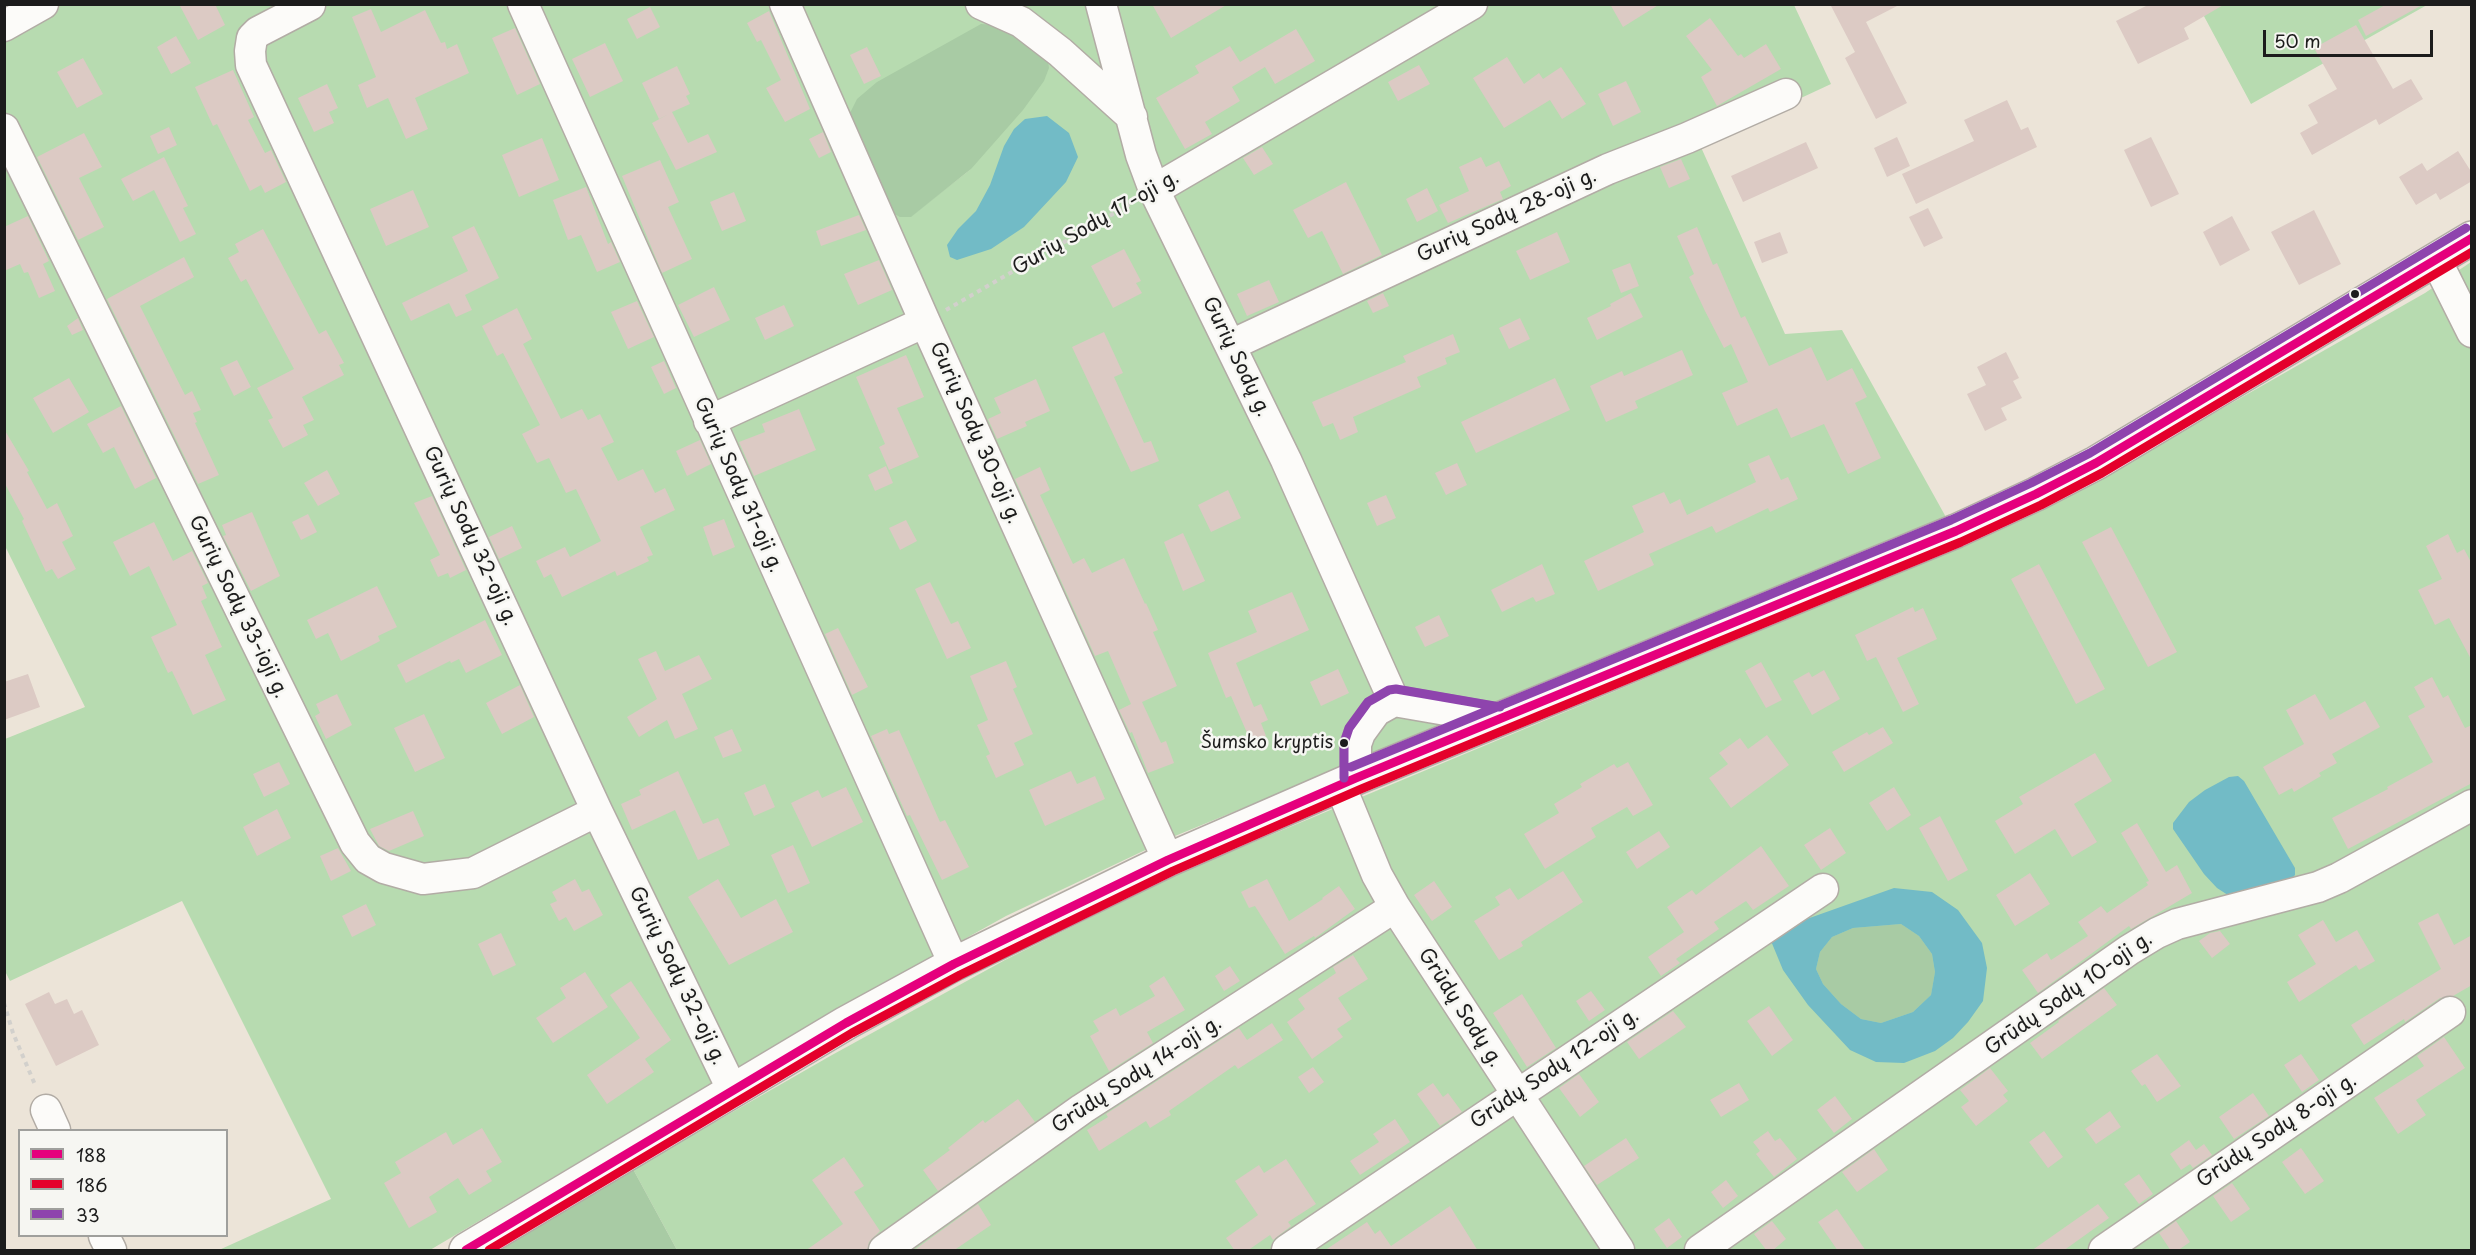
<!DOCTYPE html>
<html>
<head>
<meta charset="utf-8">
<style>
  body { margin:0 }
  #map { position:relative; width:2476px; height:1255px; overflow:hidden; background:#ece4d8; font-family:"Playpen Sans",sans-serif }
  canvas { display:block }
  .frame { position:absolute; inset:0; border:6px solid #1c1c1c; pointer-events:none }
  .legend { position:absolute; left:18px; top:1129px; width:210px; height:108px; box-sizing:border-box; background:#f6f6f2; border:2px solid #9f9f9c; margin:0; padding:8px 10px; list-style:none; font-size:18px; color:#1c1c1c }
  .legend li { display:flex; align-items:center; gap:12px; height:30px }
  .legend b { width:30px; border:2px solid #9f9f9c }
  .scale { position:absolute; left:2263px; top:30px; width:170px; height:27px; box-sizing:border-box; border:3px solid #1c1c1c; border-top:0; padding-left:8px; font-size:18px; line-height:21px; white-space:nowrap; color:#1c1c1c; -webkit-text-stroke:4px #f6f6f2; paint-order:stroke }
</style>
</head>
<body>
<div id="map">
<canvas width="2476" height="1255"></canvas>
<div class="frame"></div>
<ul class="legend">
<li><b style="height:8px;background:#e5007d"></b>188</li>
<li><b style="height:8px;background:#e4002b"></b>186</li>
<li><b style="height:8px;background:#8e44ad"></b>33</li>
</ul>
<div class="scale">50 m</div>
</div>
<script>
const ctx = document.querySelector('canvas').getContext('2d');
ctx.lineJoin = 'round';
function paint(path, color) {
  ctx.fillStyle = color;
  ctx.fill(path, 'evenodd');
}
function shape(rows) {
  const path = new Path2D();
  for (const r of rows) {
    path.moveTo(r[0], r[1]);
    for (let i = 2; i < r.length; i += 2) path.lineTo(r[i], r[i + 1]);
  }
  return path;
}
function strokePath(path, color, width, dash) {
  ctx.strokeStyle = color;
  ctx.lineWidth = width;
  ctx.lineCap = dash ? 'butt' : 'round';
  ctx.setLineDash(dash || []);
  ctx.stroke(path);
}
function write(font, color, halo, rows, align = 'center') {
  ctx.font = font + ' "Playpen Sans",sans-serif';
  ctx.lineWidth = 5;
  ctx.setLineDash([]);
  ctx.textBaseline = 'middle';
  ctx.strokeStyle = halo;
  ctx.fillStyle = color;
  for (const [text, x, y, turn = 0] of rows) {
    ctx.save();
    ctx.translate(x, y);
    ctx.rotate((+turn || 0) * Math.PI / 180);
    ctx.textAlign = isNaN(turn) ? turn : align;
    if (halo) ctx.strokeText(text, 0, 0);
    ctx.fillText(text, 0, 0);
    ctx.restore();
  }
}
paint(shape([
  [4,5,1794,5,1831,84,1700,145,1785,334,1842,330,1947,519,1175,836,1006,916,833,1012,430,1250,219,1250,331,1199,182,901,10,981,5,971,5,739,85,707,5,546],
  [971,169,911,216,900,217],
  [2198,5,2427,5,2251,104],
  [2471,262,2471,1250,677,1250,633,1169,832,1055,1005,960,1182,872,1996,532,2056,503,2425,293]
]), '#b7dbb0');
paint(shape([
  [981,24,996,25,1047,54,1049,68,1044,81,1023,110,971,169,911,217,900,217,891,212,849,115,857,99,877,82],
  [1901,924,1919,936,1932,954,1935,972,1931,995,1913,1012,1881,1023,1861,1019,1841,1004,1823,984,1816,969,1820,952,1832,937,1853,928],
  [633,1169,677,1250,497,1250]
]), '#a8cba4');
paint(shape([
  [1047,116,1069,133,1078,157,1066,182,1024,227,991,249,957,260,950,257,947,245,958,229,976,211,990,185,1004,146,1014,129,1025,119],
  [2238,776,2244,781,2295,868,2295,875,2289,882,2231,897,2217,888,2204,874,2173,829,2173,823,2189,802,2205,790,2229,777],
  [1894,888,1932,892,1958,910,1982,943,1987,968,1983,1001,1968,1022,1953,1038,1935,1051,1904,1063,1876,1062,1850,1050,1808,1005,1783,970,1771,941,1787,926],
  [1901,924,1919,936,1932,954,1935,972,1931,995,1913,1012,1881,1023,1861,1019,1841,1004,1823,984,1816,969,1820,952,1832,937,1853,928]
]), '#72bbc6');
paint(shape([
  [179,4,215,4,225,25,198,40],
  [1152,4,1228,4,1171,38],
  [1610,4,1660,4,1623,27],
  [1830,4,1901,4,1866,22,1907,103,1876,119,1845,58,1855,52],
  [2150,4,2225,4,2184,28,2189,39,2138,64,2116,21],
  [2387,4,2424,4,2366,36,2358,20],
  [650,7,660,27,637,39,627,19],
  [371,9,381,32,425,10,441,43,445,42,447,49,457,44,469,73,415,98,428,129,406,139,388,98,367,108,358,85,376,77,352,17],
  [769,11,810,109,785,122,766,88,781,80,761,40,757,42,747,23],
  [1710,18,1738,56,1741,54,1744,58,1766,44,1781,69,1717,106,1701,77,1712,70,1686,36],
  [2356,25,2393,89,2411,79,2423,99,2379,125,2376,119,2312,155,2300,133,2318,123,2308,105,2337,89,2314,48],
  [515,28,540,84,517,95,492,38],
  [1296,29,1315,61,1275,84,1265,67,1232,87,1240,101,1205,122,1212,134,1185,149,1156,98,1199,73,1195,66,1230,46,1240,62],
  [176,36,191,63,171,74,157,47],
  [605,43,623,81,590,97,572,59],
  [867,47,881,76,864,84,850,55],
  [1507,57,1524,84,1539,73,1543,79,1561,67,1586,104,1562,119,1550,100,1504,128,1473,78],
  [83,58,103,94,77,108,57,72],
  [1419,65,1430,84,1398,101,1388,82],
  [677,66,690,94,686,96,690,104,672,112,688,143,708,134,717,152,676,170,652,123,669,114,659,119,642,83],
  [233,70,254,117,248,120,265,153,271,150,286,182,265,193,261,185,250,191,217,124,213,126,195,87],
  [1626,81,1641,112,1613,126,1598,94],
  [327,84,338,108,329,112,334,123,314,132,298,98],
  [2007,100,2021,130,2028,127,2037,147,1916,204,1902,174,1974,141,1964,120],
  [169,127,177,145,158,154,150,136],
  [823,132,831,152,819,158,809,139],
  [84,133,102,167,79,178,104,227,78,240,37,157],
  [1897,137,1910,166,1887,177,1874,148],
  [2151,137,2179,194,2151,207,2124,150],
  [542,138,559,180,519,197,502,155],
  [1806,142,1818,168,1743,202,1731,176],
  [1262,147,1273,164,1254,175,1243,158],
  [2458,151,2472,173,2472,181,2440,200,2436,193,2416,205,2399,177,2422,163,2427,171],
  [164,157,188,206,183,208,196,234,180,242,154,190,133,201,121,179],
  [1481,157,1486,167,1499,161,1511,186,1500,192,1503,199,1448,223,1439,205,1469,191,1459,167],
  [1681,159,1690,179,1669,188,1660,167],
  [660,160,679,202,668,207,692,259,662,273,622,176],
  [1346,182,1382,255,1343,274,1322,231,1308,238,1293,210],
  [586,187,608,244,611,242,620,262,597,272,581,235,568,240,553,200],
  [1427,188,1438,211,1417,222,1406,199],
  [413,190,429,227,386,246,370,209],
  [734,192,746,221,722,231,710,202],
  [1928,208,1943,238,1924,247,1909,217],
  [2314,210,2341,264,2299,285,2271,232],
  [859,215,866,230,821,246,816,231],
  [28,216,49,261,43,264,55,291,39,298,28,272,24,273,20,264,4,271,4,227],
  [2232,216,2250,250,2220,266,2203,232],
  [474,226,499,278,465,295,472,310,456,317,449,303,411,321,402,303,468,271,452,237],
  [1697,227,1713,265,1717,263,1741,318,1745,316,1769,366,1811,347,1827,381,1852,368,1867,397,1855,403,1881,458,1848,474,1824,424,1791,438,1777,408,1737,426,1722,393,1748,382,1731,344,1724,348,1705,311,1689,277,1694,274,1677,236],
  [263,229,319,334,326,330,344,363,339,365,344,375,302,397,314,420,303,425,308,435,283,448,268,420,273,418,257,388,294,369,246,279,241,282,228,258,239,252,235,244],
  [1557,232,1570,262,1530,280,1516,251],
  [1780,232,1788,253,1762,263,1754,242],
  [1124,249,1141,281,1136,283,1142,293,1113,308,1091,266],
  [184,257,194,277,140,306,185,395,192,391,201,410,193,413,197,422,195,423,219,475,198,484,107,299],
  [879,260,892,290,858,305,844,274],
  [1630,263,1639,286,1621,293,1612,270],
  [1269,280,1279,302,1247,316,1237,294],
  [714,287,730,320,694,337,678,305],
  [1383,293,1389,306,1373,313,1367,301],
  [1631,293,1643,317,1597,340,1587,318,1611,306,1610,304],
  [637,301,654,337,628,349,611,312],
  [784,305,794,326,765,340,755,318],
  [517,308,532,339,523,344,561,419,582,409,588,420,600,414,614,442,601,448,618,481,643,469,655,493,665,488,675,510,640,527,653,555,647,557,649,561,617,576,615,571,562,597,551,574,544,578,536,561,565,547,570,557,601,541,576,489,566,493,549,458,537,463,522,434,540,425,503,353,497,356,482,326],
  [78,318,83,330,72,335,67,326],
  [1520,318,1530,339,1509,349,1499,328],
  [1104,332,1123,373,1114,377,1144,443,1151,441,1159,461,1131,472,1072,347],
  [1453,334,1460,352,1445,358,1447,364,1417,377,1421,387,1353,417,1358,432,1340,440,1333,423,1323,427,1312,402,1406,362,1403,356],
  [1682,350,1693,375,1635,401,1638,408,1606,422,1590,386,1622,371,1624,376],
  [2006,352,2019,378,2013,381,2022,398,2001,408,2007,420,1985,431,1967,394,1986,385,1977,367],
  [906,355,924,397,897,408,919,457,889,470,879,447,885,444,856,377],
  [237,360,251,387,234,396,220,368],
  [664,361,676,388,664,394,651,367],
  [69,378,89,412,53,433,33,398],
  [1555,378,1570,410,1476,453,1461,422],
  [1036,379,1050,411,1025,422,1027,426,997,439,988,419,1001,413,994,398],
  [121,406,156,478,135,489,114,447,103,453,87,424],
  [799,409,816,450,754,476,739,442,765,432,762,424],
  [4,429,29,471,27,472,47,509,57,503,73,536,62,542,76,569,58,579,52,569,46,572,22,521,24,519,4,482],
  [700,440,711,464,687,476,676,451],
  [1769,455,1781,480,1788,477,1798,499,1770,512,1768,508,1716,533,1712,526,1649,554,1654,565,1598,591,1584,561,1644,532,1632,506,1664,492,1670,504,1680,499,1687,515,1756,482,1748,464],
  [1457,463,1467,485,1446,495,1435,473],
  [886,466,893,483,875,491,868,475],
  [1040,467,1050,490,1040,495,1073,564,1084,558,1092,573,1124,558,1145,604,1146,603,1158,630,1153,632,1177,686,1142,702,1161,743,1166,741,1174,763,1148,773,1132,732,1130,733,1119,710,1131,704,1108,651,1095,656,1015,479],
  [327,470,340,494,318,506,304,483],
  [1228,490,1241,518,1211,532,1198,505],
  [1386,495,1396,518,1377,526,1367,503],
  [432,496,466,570,450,578,448,573,438,577,430,560,440,555,414,503],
  [252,512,280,576,251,591,223,536,226,535,222,525],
  [308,514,317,532,301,540,292,522],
  [724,519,735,547,713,556,703,527],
  [906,520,917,541,900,550,889,528],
  [154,522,173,561,192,551,208,583,202,586,207,598,201,601,222,647,205,655,226,700,193,715,172,671,168,673,151,637,177,625,149,566,130,576,113,542],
  [512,526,522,548,499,559,489,537],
  [2111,527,2177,652,2148,667,2082,542],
  [1183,533,1205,581,1183,591,1164,542],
  [2448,534,2457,553,2464,549,2472,564,2472,661,2449,618,2435,625,2418,590,2442,579,2426,546],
  [1542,564,1555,594,1536,602,1533,597,1502,612,1491,590],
  [2039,564,2105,689,2076,704,2011,579],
  [930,582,951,624,958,621,971,648,947,659,915,589],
  [377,586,397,627,378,636,380,641,341,661,328,633,316,639,307,620],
  [1292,592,1309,630,1236,663,1254,707,1261,704,1268,720,1261,723,1266,736,1251,742,1231,696,1226,698,1208,653,1257,632,1248,611],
  [1913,607,1915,612,1923,608,1937,639,1897,658,1919,704,1903,712,1876,657,1867,661,1855,635],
  [1439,615,1449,636,1425,647,1415,627],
  [485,620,502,655,466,673,459,659,451,663,450,661,406,683,397,665],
  [838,628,868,687,852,695,825,634],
  [656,651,665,671,699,655,712,679,682,694,698,729,675,739,667,720,639,737,627,717,657,699,638,659],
  [1006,661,1017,687,1013,689,1033,734,1014,743,1024,765,996,778,986,756,990,754,977,725,988,720,970,676],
  [1761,662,1782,700,1766,708,1745,671],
  [1338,669,1349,693,1321,706,1310,682],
  [1824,670,1840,699,1812,715,1793,681,1809,672,1812,677],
  [28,674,40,707,4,720,4,682],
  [2432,677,2443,698,2448,695,2465,728,2472,725,2472,783,2348,849,2332,818,2388,789,2387,787,2433,762,2408,716,2425,707,2414,687],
  [520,685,534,717,502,734,486,703],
  [337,694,352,725,326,739,315,716,320,713,316,704],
  [2315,694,2330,720,2365,701,2380,727,2332,754,2337,763,2319,773,2321,776,2294,792,2292,788,2279,795,2263,767,2304,744,2286,710],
  [424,714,445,758,415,772,394,728],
  [1883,727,1893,743,1844,772,1832,752,1867,732,1869,735],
  [732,729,742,751,723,758,714,737],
  [887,729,889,734,899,730,940,822,945,820,969,867,942,880,910,815,907,816,871,736],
  [1767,735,1789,765,1731,808,1709,778,1728,764,1719,753,1740,738,1748,749],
  [2095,753,2112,781,2074,804,2097,842,2072,857,2055,829,2015,854,1995,821,2023,804,2019,797],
  [279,762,290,784,264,797,253,774],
  [1628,762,1653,805,1633,816,1627,807,1591,828,1596,837,1545,869,1524,834,1559,813,1554,804,1582,787,1580,784,1614,764,1617,768],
  [678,771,703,824,718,818,730,845,698,860,675,810,632,830,621,804,641,795,639,790],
  [1071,771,1077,784,1095,776,1105,799,1045,826,1029,790],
  [765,784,775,807,754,816,744,793],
  [846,787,863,822,812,847,791,803,818,790,822,798],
  [1894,787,1911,815,1887,831,1869,803],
  [277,809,291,838,257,856,243,827],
  [413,811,424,836,389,851,379,846,370,829],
  [1940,816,1968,870,1948,881,1919,828],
  [2137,823,2166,872,2177,865,2192,893,2131,929,2129,926,2038,993,2022,970,2047,953,2051,960,2088,936,2078,922,2101,906,2107,913,2148,885,2146,882,2149,881,2121,833],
  [1830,828,1846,853,1821,870,1804,845],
  [1659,831,1670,847,1637,869,1626,852],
  [793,845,810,883,788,893,771,855],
  [1761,846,1789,886,1753,910,1746,901,1714,922,1719,929,1676,959,1680,963,1661,976,1648,957,1684,932,1667,907,1692,890,1696,895],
  [338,848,351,871,331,881,320,856],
  [1563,871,1583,902,1521,942,1523,946,1499,960,1474,921,1500,905,1495,897,1510,888,1518,900],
  [2030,873,2050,904,2015,926,1996,895],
  [575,879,582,892,589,889,603,915,574,931,566,917,559,921,550,904,557,901,552,892],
  [718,879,741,918,776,899,793,932,729,965,688,897],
  [1267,879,1289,921,1323,899,1322,898,1339,886,1355,909,1315,938,1314,936,1285,954,1255,906,1249,908,1241,892],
  [1434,881,1452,907,1432,921,1414,895],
  [366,904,376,925,352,937,342,916],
  [2438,913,2454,945,2472,935,2472,985,2453,996,2440,998,2405,1022,2404,1019,2364,1045,2351,1025,2441,969,2418,923],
  [2323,920,2336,942,2357,930,2375,961,2359,970,2356,965,2299,1002,2287,982,2316,964,2298,935],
  [2220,931,2230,944,2212,958,2199,941,2210,933],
  [501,933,516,965,493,976,478,944],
  [1353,955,1368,979,1338,998,1352,1019,1337,1029,1343,1037,1312,1059,1287,1022,1305,1009,1298,999,1336,973,1333,967],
  [1230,966,1240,981,1224,991,1215,976],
  [585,972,608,1007,553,1043,536,1018,566,998,560,988],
  [1164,976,1185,1010,1147,1032,1153,1043,1109,1071,1090,1036,1099,1031,1093,1021,1116,1008,1120,1016,1155,996,1149,986],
  [631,981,671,1040,645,1059,654,1072,607,1104,587,1075,640,1038,610,995],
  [2104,988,2117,1005,2042,1059,2030,1043,2059,1022,2058,1021],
  [1591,991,1605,1010,1589,1021,1576,1001],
  [49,992,55,1004,67,999,74,1014,82,1010,99,1045,56,1066,25,1004],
  [1522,994,1556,1048,1527,1067,1493,1013],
  [1769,1006,1793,1040,1772,1056,1747,1021],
  [1673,1011,1686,1027,1639,1059,1627,1042],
  [1272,1023,1283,1040,1238,1069,1235,1065,1169,1111,1171,1115,1150,1128,1146,1121,1099,1151,1087,1130,1108,1117,1106,1114,1239,1028,1247,1040],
  [2444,1037,2465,1068,2416,1100,2426,1115,2398,1134,2374,1098,2424,1066,2417,1056],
  [2157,1054,2181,1086,2157,1102,2145,1084,2142,1086,2131,1071],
  [2301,1054,2319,1080,2302,1092,2284,1065],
  [1313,1067,1324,1082,1309,1093,1298,1077],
  [1990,1068,2008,1091,2003,1095,2008,1101,1976,1126,1961,1107,1969,1101,1960,1090],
  [1579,1074,1599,1102,1580,1117,1559,1088],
  [1433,1083,1443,1097,1448,1093,1462,1112,1440,1126,1417,1094],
  [1739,1083,1749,1100,1721,1117,1710,1100],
  [2253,1093,2269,1116,2234,1139,2219,1117],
  [1835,1096,1852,1119,1834,1133,1817,1110],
  [1018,1099,1035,1122,938,1191,923,1170,950,1150,948,1148,983,1120,985,1123],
  [2110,1111,2121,1127,2096,1144,2085,1129],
  [1395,1119,1410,1142,1360,1175,1350,1161,1379,1142,1373,1134],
  [482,1128,502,1162,486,1171,492,1181,469,1195,458,1178,429,1197,437,1212,409,1228,384,1183,401,1173,395,1162,446,1132,453,1145],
  [1768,1131,1775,1141,1780,1138,1797,1159,1774,1177,1756,1154,1760,1151,1753,1142],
  [2044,1131,2063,1157,2048,1168,2029,1142],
  [1626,1138,1639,1158,1597,1185,1584,1166],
  [2189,1140,2196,1150,2204,1144,2212,1155,2193,1168,2190,1164,2181,1170,2170,1154],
  [2301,1148,2324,1181,2305,1194,2282,1162],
  [1874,1149,1888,1170,1857,1192,1842,1172],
  [844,1157,864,1186,854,1192,880,1231,869,1242,867,1251,805,1251,843,1224,812,1180],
  [1286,1159,1316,1204,1288,1222,1291,1226,1273,1240,1270,1235,1247,1251,1235,1251,1226,1238,1258,1215,1235,1181,1259,1165,1264,1173],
  [2139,1174,2153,1194,2139,1204,2124,1184],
  [1726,1180,1738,1196,1723,1208,1711,1192],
  [2232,1183,2250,1209,2231,1222,2213,1196],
  [978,1204,991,1225,953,1251,913,1251],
  [2098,1204,2109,1218,2063,1251,2031,1251],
  [1450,1206,1478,1251,1324,1251,1367,1222,1375,1234,1380,1230,1391,1246],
  [1837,1209,1866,1251,1838,1251,1818,1222],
  [1669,1218,1682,1237,1667,1248,1654,1229],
  [1772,1221,1786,1239,1772,1251,1767,1251,1754,1234],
  [2176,1221,2190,1242,2177,1251,2171,1251,2159,1233]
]), '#dccac4');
const minor = shape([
  [523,4,954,964],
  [785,4,925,322,1168,860],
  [981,4,1021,22,1060,52,1132,117],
  [1101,4,1141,155,1154,190,1286,460,1394,701],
  [310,5,258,32,252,38,250,51,251,65,597,811,733,1091],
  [4,26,43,4],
  [4,129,355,843,368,859,384,868,423,879,473,873,597,811],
  [1154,190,1472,4],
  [2436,260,2472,332],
  [1231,345,1608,169,1687,138,1786,94],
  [709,421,925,322],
  [1356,778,1356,744,1360,733,1376,711,1394,701,1498,719],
  [1340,785,1377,875,1395,907,1619,1250],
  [46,1110,55,1130],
  [104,1236,111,1250],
  [884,1250,1082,1109,1395,907],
  [1287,1250,1823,889],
  [1700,1250,2129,950,2157,933,2177,924,2318,887,2339,878,2472,805],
  [2104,1250,2450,1012]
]);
const major = shape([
  [466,1250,846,1023,954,964,1168,860,1356,778,1956,531,2036,494,2096,463,2472,238]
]);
strokePath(minor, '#b2aca5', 33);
strokePath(major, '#b2aca5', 36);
strokePath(shape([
  [946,310,1132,203],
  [4,1003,13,1033,36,1087]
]), '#d2d0cc', 4, [4.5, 4.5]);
strokePath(minor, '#fcfbf9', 30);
strokePath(major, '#fcfbf9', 33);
strokePath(shape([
  [466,1250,846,1023,954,964,1168,860,1356,778,1956,531,2036,494,2096,463,2472,238]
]), '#e5007d', 9);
strokePath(shape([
  [489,1250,852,1033,960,975,1173,871,1361,789,1961,542,2041,505,2102,473,2472,252]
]), '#e4002b', 9);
strokePath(shape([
  [1351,767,1951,520,2031,483,2090,453,2466,228],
  [1344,778,1344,743,1349,728,1368,702,1389,690,1396,689,1500,707]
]), '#8e44ad', 9);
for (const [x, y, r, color] of [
  [2355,294,5,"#1c1c1c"],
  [1344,743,5,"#1c1c1c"]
]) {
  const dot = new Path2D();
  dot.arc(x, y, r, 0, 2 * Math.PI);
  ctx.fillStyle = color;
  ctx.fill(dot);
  strokePath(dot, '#f6f6f2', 2);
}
write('18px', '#1c1c1c', '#f6f6f2', [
  ["Šumsko kryptis",1333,743]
], 'right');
write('20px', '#1c1c1c', '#f6f6f2', [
  ["Gurių Sodų 28-oji g.",1507,216,-25],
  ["Gurių Sodų 17-oji g.",1096,223,-30],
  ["Gurių Sodų g.",1236,357,64],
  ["Gurių Sodų 30-oji g.",975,433,66],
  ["Gurių Sodų 31-oji g.",738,485,66],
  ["Gurių Sodų 32-oji g.",470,536,65],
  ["Gurių Sodų 33-ioji g.",238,607,64],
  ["Gurių Sodų 32-oji g.",677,976,64],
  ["Grūdų Sodų 10-oji g.",2069,994,-35],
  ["Grūdų Sodų g.",1460,1008,57],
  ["Grūdų Sodų 12-oji g.",1555,1069,-34],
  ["Grūdų Sodų 14-oji g.",1137,1075,-33],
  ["Grūdų Sodų 8-oji g.",2277,1131,-34]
]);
</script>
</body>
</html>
